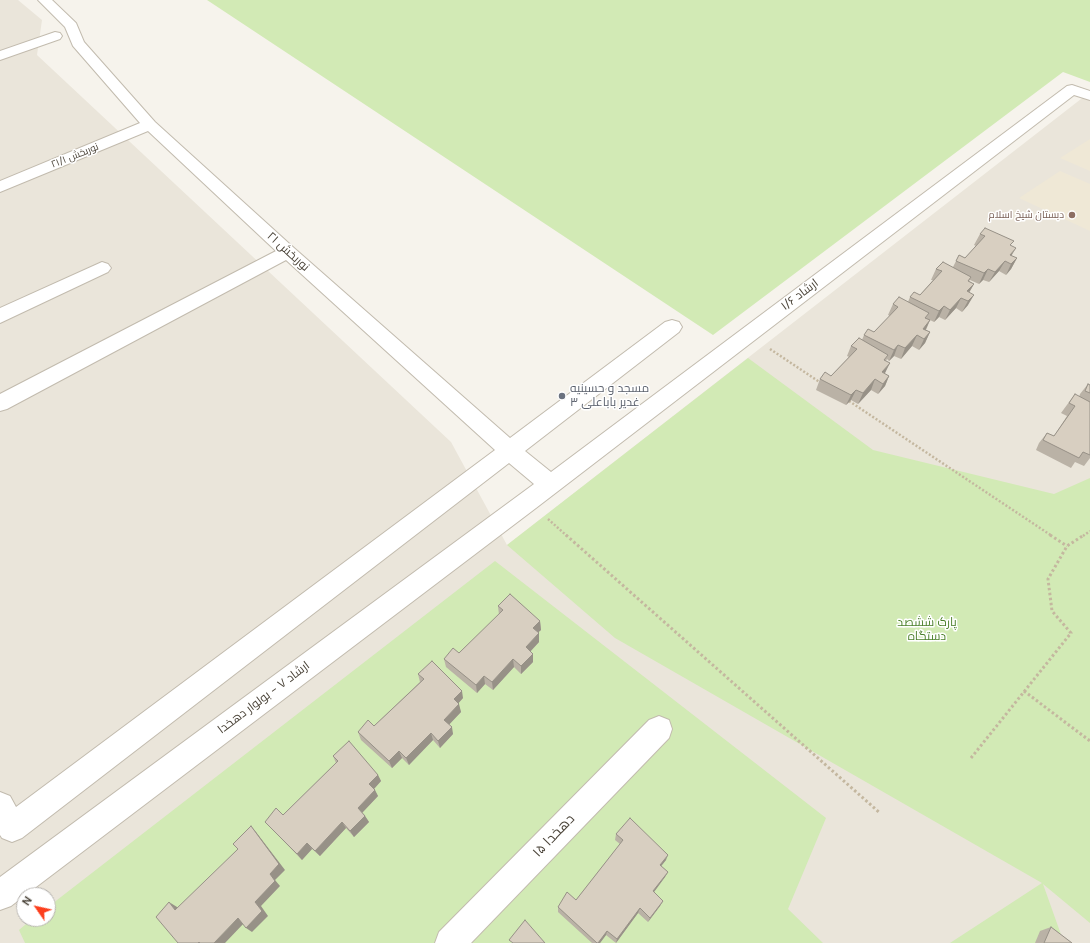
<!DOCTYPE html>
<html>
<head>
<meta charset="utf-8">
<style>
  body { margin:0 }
  #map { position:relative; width:1090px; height:943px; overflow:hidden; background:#f6f3ec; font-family:"DM Sans",sans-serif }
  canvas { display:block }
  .north { position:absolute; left:16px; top:887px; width:40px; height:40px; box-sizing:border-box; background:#fff; border:1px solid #b7b4b0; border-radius:50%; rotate:304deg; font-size:11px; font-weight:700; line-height:16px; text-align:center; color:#4b4439 }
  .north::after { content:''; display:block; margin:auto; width:14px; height:18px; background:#fc3f1d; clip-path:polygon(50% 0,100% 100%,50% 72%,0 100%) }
</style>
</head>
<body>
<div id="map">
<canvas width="1090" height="943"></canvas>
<div class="north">N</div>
</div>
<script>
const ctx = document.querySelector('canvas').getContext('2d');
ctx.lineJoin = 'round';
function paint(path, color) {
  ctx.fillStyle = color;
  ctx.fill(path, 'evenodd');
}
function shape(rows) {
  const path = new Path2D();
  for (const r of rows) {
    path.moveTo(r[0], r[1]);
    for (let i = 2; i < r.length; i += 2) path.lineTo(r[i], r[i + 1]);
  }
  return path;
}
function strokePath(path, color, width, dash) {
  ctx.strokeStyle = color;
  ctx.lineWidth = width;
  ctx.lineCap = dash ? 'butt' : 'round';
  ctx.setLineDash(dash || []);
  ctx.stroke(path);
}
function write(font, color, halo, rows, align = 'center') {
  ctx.font = font + ' "DM Sans",Cairo,sans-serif';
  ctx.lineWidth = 3;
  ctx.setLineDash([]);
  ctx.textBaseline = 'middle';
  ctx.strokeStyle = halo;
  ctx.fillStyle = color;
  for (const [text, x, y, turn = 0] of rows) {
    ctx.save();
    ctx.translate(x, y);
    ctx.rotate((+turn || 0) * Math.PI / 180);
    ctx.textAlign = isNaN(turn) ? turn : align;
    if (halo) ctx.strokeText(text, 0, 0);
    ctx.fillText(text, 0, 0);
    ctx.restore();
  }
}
paint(shape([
  [0,0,18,0,42,20,37,55,451,442,507,545,1090,92,1090,943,0,943],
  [24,895,48,895,48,919,24,919]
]), '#eae5da');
paint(shape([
  [1090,139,1090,171,1060,158],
  [1060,171,1090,184,1090,231,1019,198]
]), '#efe8d6');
paint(shape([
  [207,0,1090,0,1090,82,1063,72,713,335],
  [748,358,873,450,1054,494,1090,478,1090,923,1043,884,1064,943,950,943,1042,883,615,638,507,545],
  [495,561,826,818,788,909,823,943,25,943,19,930,32,919,48,919,48,907]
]), '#d2eab5');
const minor = shape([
  [38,0,52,0,76,23,84,42,155,122,294,248,510,438,665,322,672,320,679,322,682,327,679,332,525,451,551,472,1067,86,1072,85,1090,91,1090,100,1074,95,536,508,11,906,0,910,0,877,534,484,509,463,22,838,12,842,2,838,0,835,0,792,10,796,16,807,495,450,286,260,7,409,0,411,0,394,276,251,148,131,0,192,0,181,140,123,73,46,65,27,38,0],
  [55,32,60,33,62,36,60,39,0,60,0,51,55,32],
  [102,262,108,264,111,268,108,272,0,323,0,308,102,262],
  [659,716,669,720,672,729,669,738,471,943,435,943,439,932,649,720,659,716]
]);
strokePath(minor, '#c2bbae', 2);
strokePath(shape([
  [770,349,821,383],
  [849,401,1052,536],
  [548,519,567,536],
  [1083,536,1090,531]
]), '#c4b79f', 2.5, [2, 2]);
strokePath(shape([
  [566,535,880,813],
  [1050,535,1067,546],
  [1024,691,1090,741],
  [971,758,1071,633,1052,611,1048,579,1067,546,1084,535]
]), '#c4b79f', 3, [2.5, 2.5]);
paint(minor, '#fff');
paint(shape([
  [980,234,1011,246,1012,256,1017,258,1011,269,1006,275,999,271,989,282,983,280,979,284,970,280,969,281,974,284,969,293,968,305,962,312,956,308,945,320,939,317,934,322,926,318,930,320,926,330,930,332,925,343,919,350,912,346,901,359,894,356,889,361,887,359,886,361,885,374,889,376,885,386,878,394,871,390,858,404,851,400,846,405,816,390,820,379,831,376,849,357,847,356,851,346,862,340,864,335,874,332,890,316,888,315,893,304,908,302,910,297,920,295,933,280,931,280,936,269,953,267,959,255,965,258,976,246,974,245],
  [1088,384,1090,385,1090,458,1084,466,1075,462,1071,468,1036,450,1039,443,1047,433,1054,436,1067,416,1061,413,1075,394,1079,397,1080,394],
  [498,606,540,621,541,630,538,632,539,633,539,642,530,652,533,662,521,674,514,667,493,690,485,684,477,693,446,667,444,659,459,653,499,615],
  [418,674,463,698,458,703,461,712,449,724,453,734,440,748,433,740,409,765,402,758,392,768,361,740,358,732,374,726,420,682],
  [333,756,378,775,381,781,374,789,378,796,362,813,365,816,369,822,354,837,346,828,320,856,312,849,302,860,271,828,283,815,336,763],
  [616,834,666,860,661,866,668,872,665,877,654,892,663,901,660,906,648,922,638,913,616,943,606,935,600,943,592,943,558,912,558,907,576,900,620,844,615,840],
  [1051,927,1072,943,1035,943,1040,931]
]), '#bab2a6');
paint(shape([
  [1016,248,1010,258,1010,255],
  [1017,258,1011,269,1006,275,1011,264],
  [1005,261,999,271,989,282,995,272],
  [988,269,983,280,979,284,984,273],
  [974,284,968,294,967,291],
  [974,295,968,305,962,312,968,301],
  [961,298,956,308,945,320,950,310],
  [944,306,939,317,934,322,939,311],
  [930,320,925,331,923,329],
  [930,332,925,343,919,350,924,339],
  [917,335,912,346,901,359,905,348],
  [898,345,894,356,889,361,894,350],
  [890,363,885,373,882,372],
  [889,376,885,386,878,394,883,384],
  [875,379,871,390,858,404,863,393],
  [856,390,851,400,846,405,851,395],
  [540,621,541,630,533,637,533,628],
  [539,633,539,642,526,656,526,647],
  [533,654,533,662,521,674,521,666],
  [513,659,514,667,493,690,492,682],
  [484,676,485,684,477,693,476,685],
  [462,691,463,698,456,706,454,699],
  [459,704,461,712,446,728,444,720],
  [452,727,453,734,440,748,438,741],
  [431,733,433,740,409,765,406,758],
  [399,751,402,758,392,768,389,761],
  [378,775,381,781,373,790,369,784],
  [375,790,378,796,361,814,358,808],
  [365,816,369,822,354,837,350,831],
  [342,822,346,828,320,856,315,851],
  [251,826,256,832,285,870,275,880,280,886,261,906,268,916,252,932,246,928,255,902],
  [307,843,312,849,302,860,297,854],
  [668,855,666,860,658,870,660,865],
  [668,872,665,877,651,896,653,891],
  [663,901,660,906,648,922,650,918],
  [169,902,177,907,183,915,175,910],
  [640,908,638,913,616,943,617,939],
  [238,918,245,922,225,943,214,943],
  [607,931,606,935,600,943,598,943]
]), '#979187');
const building = shape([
  [985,228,1014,241,1010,245,1016,248,1010,255,1017,258,1011,264,1005,261,995,272,988,269,984,273,956,261,959,255,965,258,985,236,980,234,985,228],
  [943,262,971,277,968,281,974,284,967,291,974,295,968,301,961,298,950,310,944,306,939,311,910,297,914,292,920,295,942,271,936,269,943,262],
  [899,297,929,313,925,318,930,320,923,329,930,332,924,339,917,335,905,348,898,345,894,350,864,335,868,329,874,332,898,307,893,304,899,297],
  [859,338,888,355,884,360,890,363,882,372,889,376,883,384,875,379,863,393,856,390,851,395,820,379,825,372,831,376,857,349,851,346,859,338],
  [1088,384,1090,385,1090,393,1085,391,1088,384],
  [1075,394,1090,402,1090,455,1083,452,1079,458,1043,440,1047,433,1054,436,1075,406,1069,403,1075,394],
  [510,594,540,621,533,628,539,633,526,647,533,654,521,666,513,659,492,682,484,676,476,685,444,659,453,648,459,653,503,610,498,606,510,594],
  [432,661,462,691,454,699,459,704,444,720,452,727,438,741,431,733,406,758,399,751,389,761,358,732,368,720,374,726,424,679,418,674,432,661],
  [349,741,378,775,369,784,375,790,358,808,365,816,350,831,342,822,315,851,307,843,297,854,265,822,276,808,283,815,338,761,333,756,349,741],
  [630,818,668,855,660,865,668,872,653,891,663,901,650,918,640,908,617,939,607,931,598,943,597,943,558,907,567,892,576,900,623,840,616,834,630,818],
  [251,826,279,864,270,874,275,881,255,902,262,911,246,928,238,918,214,943,200,943,199,942,198,943,178,943,156,917,169,902,175,910,238,849,233,844,251,826],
  [525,920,545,943,513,943,509,940,525,920],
  [1051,927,1072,943,1044,943,1051,927]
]);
paint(building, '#d8cfc1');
strokePath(building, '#979187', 1);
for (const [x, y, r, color] of [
  [1072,215,4,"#8d6e63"],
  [562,396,4,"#6b7280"]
]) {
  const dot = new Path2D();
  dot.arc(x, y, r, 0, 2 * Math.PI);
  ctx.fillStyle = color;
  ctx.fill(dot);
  strokePath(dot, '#fff', 1.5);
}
write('10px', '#4b4439', '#fff', [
  ["نوربخش ۲۱/۱",75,156,-22]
]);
write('10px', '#785e54', '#fff', [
  ["دبستان شیخ اسلام",1064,215]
], 'right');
write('12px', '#4b4439', '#fff', [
  ["نوربخش ۲۱",288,252,42],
  ["ارشاد ۱/۶",800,295,-37],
  ["ارشاد ۷ - بولوار دهخدا",264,698,-37]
]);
write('12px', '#5b616d', '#fff', [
  ["مسجد و حسینیه",570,389],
  ["غدیر باباعلی ۳",570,403]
], 'left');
write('12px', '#4a7f2a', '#fff', [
  ["پارک‌ ششصد",927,623],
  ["دستگاه",927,637]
]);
write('14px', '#4b4439', '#fff', [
  ["دهخدا ۱۵",554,836,-46]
]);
</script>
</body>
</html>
